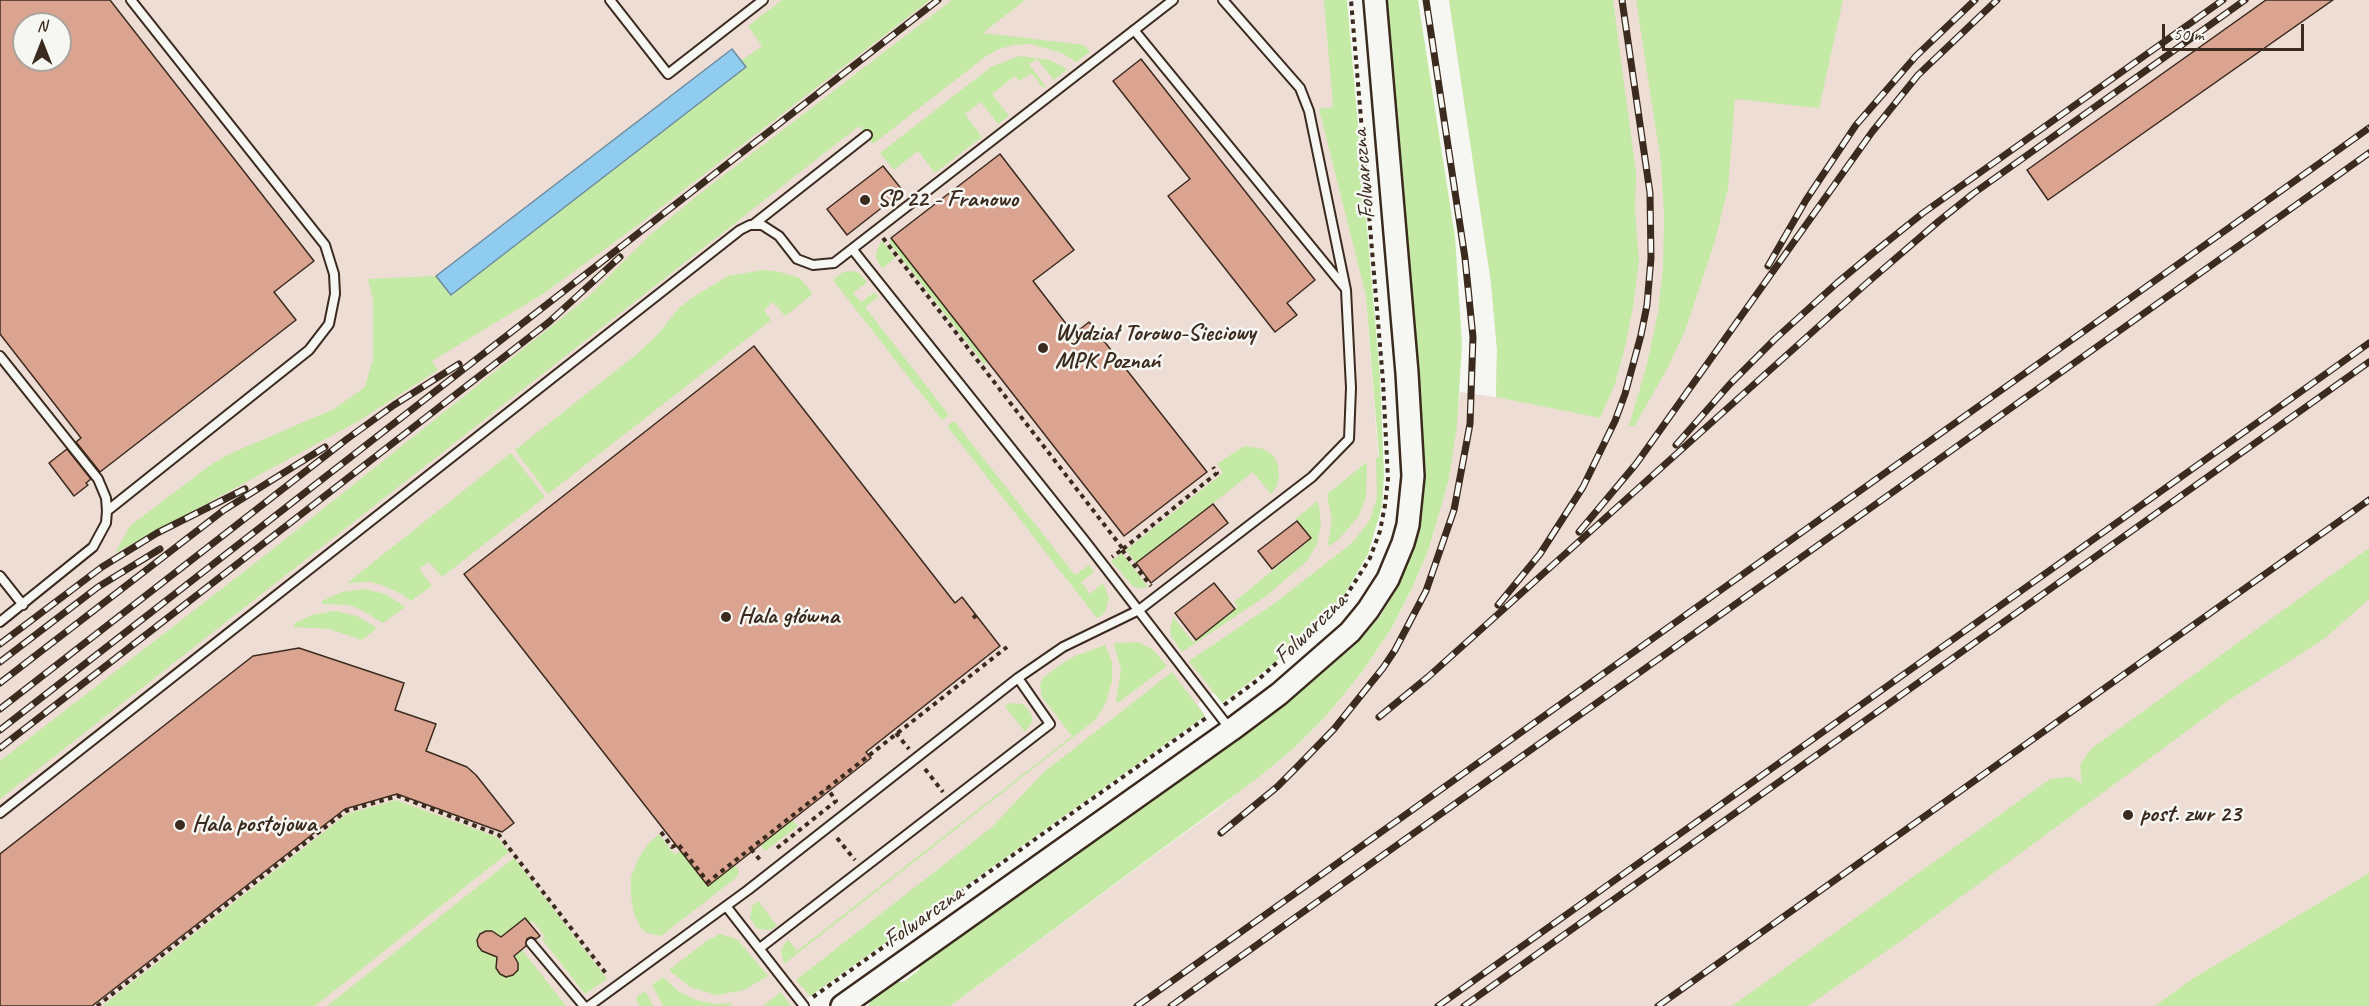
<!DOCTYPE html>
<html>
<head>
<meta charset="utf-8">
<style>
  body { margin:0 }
  #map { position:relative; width:2369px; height:1006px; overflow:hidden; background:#f6f6f2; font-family:Caveat,sans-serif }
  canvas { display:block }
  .north { position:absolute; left:12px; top:12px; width:60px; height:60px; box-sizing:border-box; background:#f6f6f2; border:2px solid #aba49d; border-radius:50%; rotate:0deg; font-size:16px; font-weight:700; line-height:24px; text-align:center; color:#3b2a1e }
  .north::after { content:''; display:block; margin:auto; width:21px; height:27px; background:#3b2a1e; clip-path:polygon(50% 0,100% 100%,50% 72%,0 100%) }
  .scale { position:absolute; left:2162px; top:24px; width:142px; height:27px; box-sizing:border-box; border:3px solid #3b2a1e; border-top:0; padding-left:8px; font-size:18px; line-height:21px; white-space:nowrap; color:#3b2a1e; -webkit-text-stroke:4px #f6f6f2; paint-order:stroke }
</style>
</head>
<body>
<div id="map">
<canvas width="2369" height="1006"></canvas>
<div class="north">N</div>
<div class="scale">50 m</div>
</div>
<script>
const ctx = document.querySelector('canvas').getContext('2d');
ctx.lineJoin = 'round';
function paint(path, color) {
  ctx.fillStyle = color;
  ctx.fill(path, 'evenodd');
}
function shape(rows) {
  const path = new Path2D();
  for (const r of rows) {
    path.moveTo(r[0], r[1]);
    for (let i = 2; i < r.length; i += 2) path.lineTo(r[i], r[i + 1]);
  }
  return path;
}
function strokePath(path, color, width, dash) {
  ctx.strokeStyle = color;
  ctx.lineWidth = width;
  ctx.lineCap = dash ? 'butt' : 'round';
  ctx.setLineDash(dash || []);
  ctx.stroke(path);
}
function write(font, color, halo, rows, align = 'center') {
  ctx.font = font + ' Caveat,sans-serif';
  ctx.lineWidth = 5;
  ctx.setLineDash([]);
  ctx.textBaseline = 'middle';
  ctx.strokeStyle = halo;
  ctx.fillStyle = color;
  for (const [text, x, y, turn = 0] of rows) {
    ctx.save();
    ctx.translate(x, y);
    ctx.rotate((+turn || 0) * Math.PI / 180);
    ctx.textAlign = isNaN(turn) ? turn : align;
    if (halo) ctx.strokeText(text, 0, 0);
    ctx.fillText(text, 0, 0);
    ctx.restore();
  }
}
paint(shape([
  [0,0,1343,0,1381,490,1364,558,1344,595,1331,611,1252,681,1222,703,1214,693,1198,704,1205,716,797,1006,0,1006],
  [24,24,60,24,60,60,24,60],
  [1449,0,2369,0,2369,1006,950,1006,1216,810,1292,750,1327,715,1362,672,1391,629,1412,588,1428,551,1448,483,1460,392,1496,397,1497,349,1491,283]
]), '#eeddd5');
paint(shape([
  [782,0,930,0,638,225,543,294,432,361,438,370,357,422,115,553,130,526,209,466,227,455,334,409,365,387,373,359,373,300,368,279,436,276,450,295,746,67,741,61,762,46,748,26],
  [952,0,1025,0,983,33,1084,45,1090,52,1076,62,1062,53,1030,44,1014,45,999,49,985,57,873,144,859,126,0,799,0,761,273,549,588,297,649,236,698,195],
  [1324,0,1347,0,1380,377,1384,474,1382,506,1368,554,1344,595,1331,611,1273,664,1222,703,1189,661,1272,605,1347,547,1356,538,1370,520,1377,497,1376,458,1379,457,1366,296,1319,109,1333,107],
  [1386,0,1418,0,1455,237,1462,344,1457,426,1448,483,1428,551,1412,588,1391,629,1362,672,1327,715,1292,750,1255,780,950,1006,868,1006,872,999,896,982,903,982,919,970,921,964,1291,699,1359,641,1381,615,1400,583,1419,532,1426,474],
  [1449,0,1613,0,1636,173,1635,211,1639,260,1633,307,1625,347,1615,384,1600,418,1496,397,1497,349,1491,283],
  [1636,0,1843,0,1819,108,1735,99,1728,188,1715,241,1685,331,1667,369,1634,427,1629,426,1647,364,1658,313,1663,267,1664,215,1661,163],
  [1019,56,1050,60,1067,69,1054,80,1037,59,1029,64,1046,87,1043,88,1031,73,1020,81,1015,76,992,94,1009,116,998,124,981,102,965,114,982,137,935,173,918,151,894,170,880,153,991,67],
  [891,238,987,362,984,364,889,242],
  [882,240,895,258,882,269,876,258,876,252],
  [763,270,776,271,800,278,813,294,785,316,773,302,764,310,771,320,548,494,515,450,637,354,658,334,679,308,693,297,728,276],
  [854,271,859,273,867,282,853,293,861,302,875,292,878,297,865,307,949,415,942,420,833,280,843,272],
  [954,421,1075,575,1089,565,1094,572,1081,582,1090,594,1103,583,1109,597,1106,610,1102,615,1097,618,947,426],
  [1244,446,1264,449,1273,455,1278,465,1279,475,1277,486,1271,494,1253,472,1136,563,1126,550,1223,473,1217,464],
  [511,453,545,497,442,577,429,562,419,569,432,586,411,601,402,594,382,585,371,582,347,583],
  [1367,462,1366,496,1359,516,1339,539,1331,545,1328,545,1332,520,1327,494],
  [1318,501,1321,523,1319,534,1317,544,1307,561,1266,596,1182,652,1171,636,1170,630,1173,617,1193,642,1238,607,1234,602,1311,539,1295,519],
  [2369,548,2369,599,2324,639,2229,700,1905,938,1808,1006,1732,1006,2050,779,2072,777,2082,784,2080,765,2091,749],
  [1122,553,1148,587,1136,588,1131,584,1111,561],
  [364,589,386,594,405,607,383,623,360,609,348,605,322,604,322,601,342,592],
  [335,611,357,616,377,628,362,640,329,629,294,627,293,624,312,615],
  [1138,642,1152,649,1167,666,1118,703,1116,701,1121,670,1114,643],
  [1105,645,1112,662,1112,681,1105,705,1095,720,784,964,781,950,788,939,797,951,1072,736,1042,697,1040,684,1043,678,1061,664,1075,656],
  [1172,672,1205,716,810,996,796,980,992,827,1044,772],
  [1011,703,1023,704,1032,715,1032,722,1025,732,1005,706],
  [396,800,497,837,509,852,315,1006,102,1006,347,814],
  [792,820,798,826,765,851,760,845],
  [659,834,675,855,680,851,707,886,734,865,739,871,737,877,661,936,647,933,641,928,634,914,631,896,631,878,638,859,649,843],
  [514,858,607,979,585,994,542,939,545,937,533,921,529,923,525,918,508,932,566,1006,327,1006],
  [2369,873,2369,1006,2155,1006,2192,979],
  [758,901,777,926,771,930,758,929,750,919,752,906],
  [720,934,737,939,768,976,744,990,717,995,690,987,669,970,708,940],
  [663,977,678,991,696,1000,715,1004,733,1003,730,1006,663,1006,652,985],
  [645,991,651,1002,653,1006,639,1006,636,997],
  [781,992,791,1006,763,1006]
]), '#c4eaa5');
const water = shape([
  [732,49,746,67,451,295,436,276,732,49]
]);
paint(water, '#8fccf0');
strokePath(water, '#6d8b9c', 1.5);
const building = shape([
  [0,0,110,0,314,261,274,292,296,320,100,472,76,442,81,438,0,334,0,0],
  [24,24,60,24,60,60,24,60,24,24],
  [2266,0,2333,0,2048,200,2027,170,2266,0],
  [1141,59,1315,280,1287,303,1297,315,1275,332,1168,196,1190,179,1113,81,1141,59],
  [1000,154,1074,250,1033,281,1074,334,1089,322,1207,472,1124,536,891,238,1000,154],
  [883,166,903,191,847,235,827,209,883,166],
  [754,346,955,603,962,597,1000,646,866,752,871,758,708,886,464,574,754,346],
  [67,449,91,479,86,483,88,485,74,496,49,463,67,449],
  [1213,504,1228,523,1151,583,1136,563,1213,504],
  [1297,521,1311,538,1272,569,1258,551,1297,521],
  [1214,583,1235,609,1196,640,1175,613,1214,583],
  [299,648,404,683,395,710,436,724,426,751,467,767,476,775,514,823,502,832,397,794,345,809,92,1006,0,1006,0,854,253,656,299,648],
  [525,918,540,936,536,939,531,937,527,939,526,946,514,956,518,963,518,970,513,975,506,977,500,974,496,968,497,957,482,951,478,946,477,940,480,934,486,931,492,931,501,937,525,918]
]);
paint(building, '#daa490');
strokePath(building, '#3b2a1e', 1.5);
const lane = shape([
  [610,0,668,74,763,0],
  [1134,30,1345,288],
  [754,224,867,135],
  [853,250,1085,541,1230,729],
  [0,356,98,479,106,498,107,511,106,523,93,547,0,622],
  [107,511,309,350,329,324,335,294,334,274,325,245,131,0],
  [0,576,23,605],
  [0,813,740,230,750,225,762,225,779,236,797,259,813,265,834,263,1173,0],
  [726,906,804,1006],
  [531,943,584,1006],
  [760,948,1050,724,1018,678,1063,647,1139,610,1312,477,1349,439,1351,388,1346,290,1309,111,1300,88,1223,0],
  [589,1006,748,890,1018,678]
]);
const secondary = shape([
  [842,1006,1231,730,1279,694,1350,632,1368,610,1388,579,1403,543,1408,525,1413,476,1407,373,1375,0]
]);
strokePath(lane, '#3b2a1e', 12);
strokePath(secondary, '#3b2a1e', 26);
strokePath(shape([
  [883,238,1123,549,1112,557],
  [1123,549,1217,473,1213,467],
  [1122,550,1151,586],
  [973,618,979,613],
  [1224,705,1259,679,1341,604,1370,558,1380,531,1385,505,1388,479,1383,381,1351,0],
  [896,733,909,749],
  [925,769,943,792],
  [661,832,672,847,678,844,708,882,1007,647],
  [837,838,855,860],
  [777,848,836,801,827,788],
  [751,849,761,861],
  [813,997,1206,718],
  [97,1006,346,811,398,796,499,835,608,976]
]), '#3b2a1e', 4, [4.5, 4.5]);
strokePath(lane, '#f6f6f2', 8);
strokePath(secondary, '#f6f6f2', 21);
const rail = shape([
  [1768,266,1806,200,1856,125,1916,56,1975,0],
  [1676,445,1730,384,1775,339,1837,283,1873,253,1923,213,2223,0],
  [1579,532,1636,464,1872,132,1918,75,1997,0],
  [1498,605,1540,554,1583,487,1615,421,1625,394,1641,335,1647,305,1651,258,1650,193,1622,0],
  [0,644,102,567,157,533,245,489],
  [0,662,98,587,160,549],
  [0,683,224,510,325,447],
  [0,709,347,439,394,405,459,364],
  [1379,717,1428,677,1867,283,1939,221,1974,193,2245,0],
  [0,730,938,0],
  [0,748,549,322,620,257],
  [1221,833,1277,787,1297,767,1334,729,1383,668,1395,650,1426,591,1454,510,1470,424,1473,337,1465,258,1426,0],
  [1137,1006,2369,128],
  [1171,1006,2369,153],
  [1438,1006,2369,343],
  [1464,1006,2369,362],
  [1658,1006,2369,500]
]);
strokePath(rail, '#3b2a1e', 7);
strokePath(rail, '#f6f6f2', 4.5, [14]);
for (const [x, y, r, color] of [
  [865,200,6,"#3b2a1e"],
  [1043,348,6,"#3b2a1e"],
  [726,617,6,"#3b2a1e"],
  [2128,815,6,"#3b2a1e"],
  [180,825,6,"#3b2a1e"]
]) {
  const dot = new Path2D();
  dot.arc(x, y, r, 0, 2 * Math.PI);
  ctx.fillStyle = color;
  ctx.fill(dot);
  strokePath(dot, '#f6f6f2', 2);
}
write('24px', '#3b2a1e', '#f6f6f2', [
  ["Folwarczna",1364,174,-95],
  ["Folwarczna",1311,629,-44],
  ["Folwarczna",924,917,-35]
]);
write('bold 24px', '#3b2a1e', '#f6f6f2', [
  ["SP 22 - Franowo",877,200],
  ["Wydział Torowo-Sieciowy",1055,334],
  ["MPK Poznań",1055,362],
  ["Hala główna",738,617],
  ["post. zwr 23",2140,815],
  ["Hala postojowa",192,825]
], 'left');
</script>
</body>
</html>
